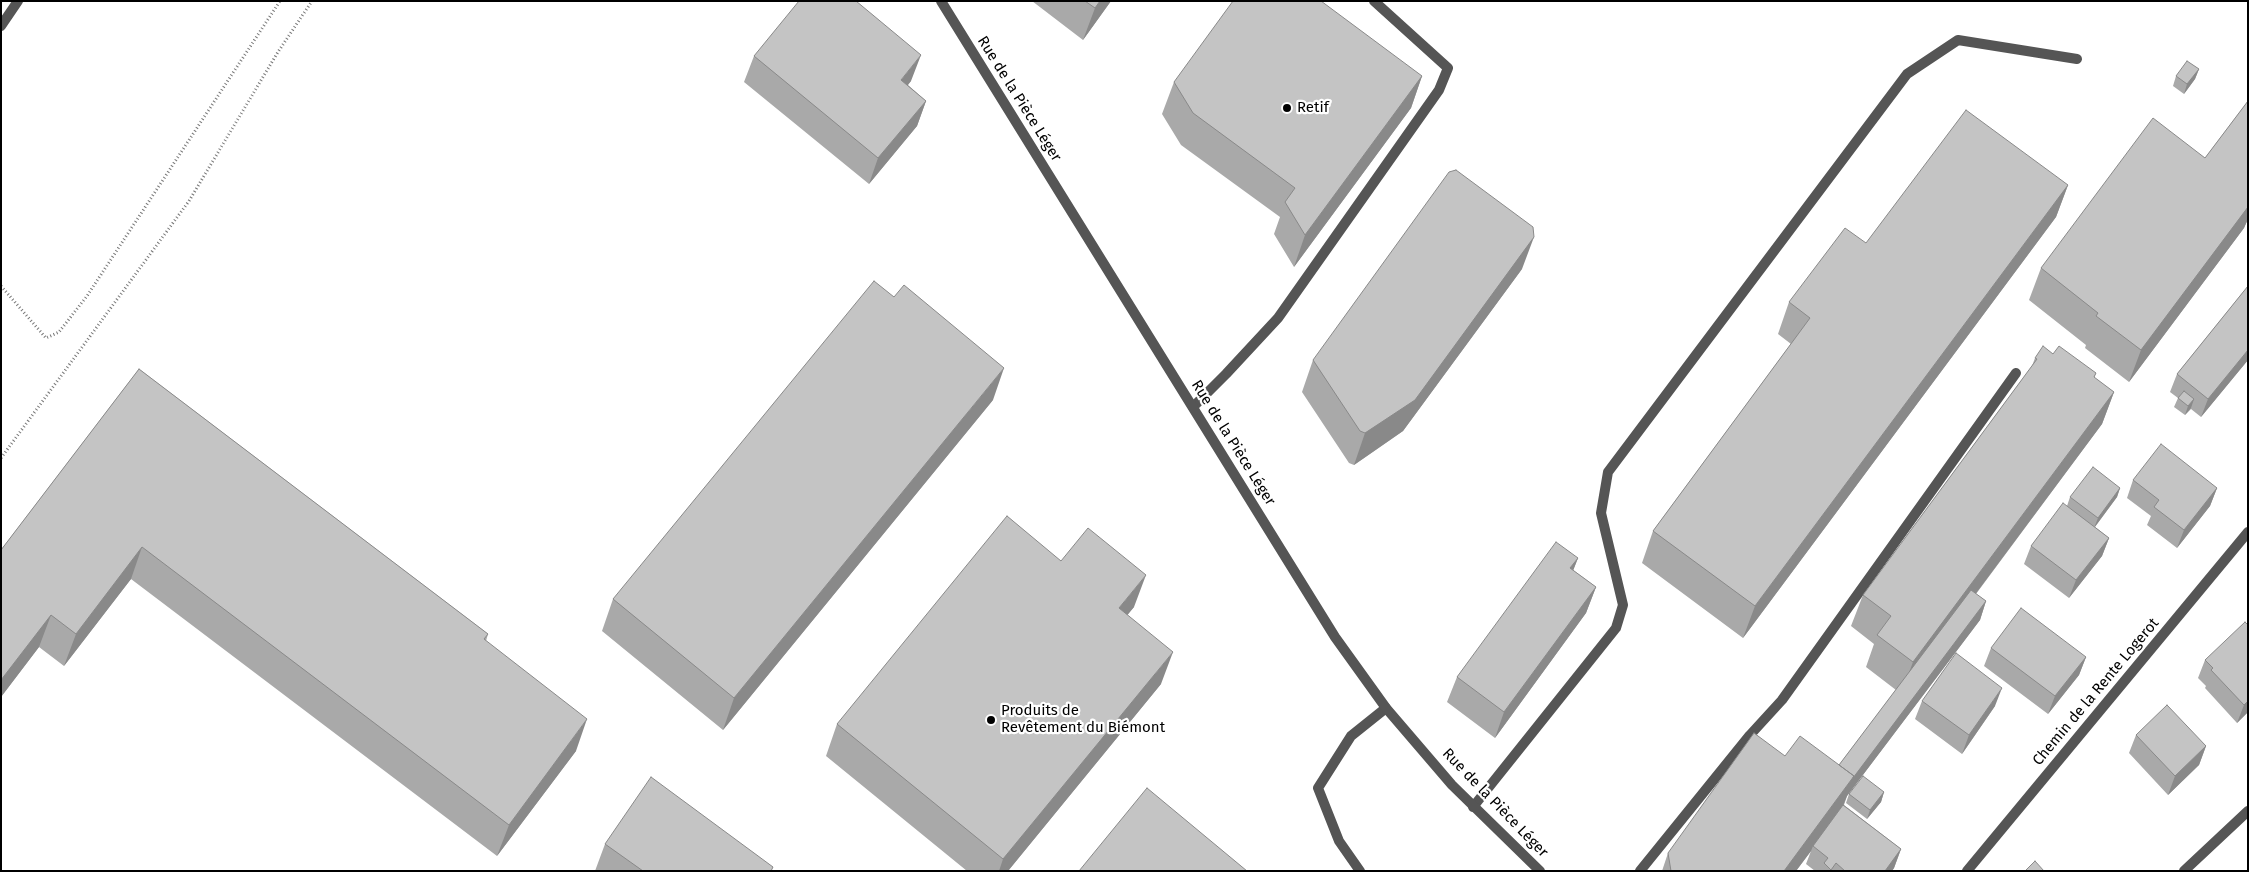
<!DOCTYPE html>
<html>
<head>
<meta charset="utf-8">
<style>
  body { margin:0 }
  #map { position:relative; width:2249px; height:872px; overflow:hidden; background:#fff; font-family:"Fira Sans",sans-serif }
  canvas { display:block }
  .frame { position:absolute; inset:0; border:2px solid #000; pointer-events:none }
</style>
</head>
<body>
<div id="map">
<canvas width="2249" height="872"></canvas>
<div class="frame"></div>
</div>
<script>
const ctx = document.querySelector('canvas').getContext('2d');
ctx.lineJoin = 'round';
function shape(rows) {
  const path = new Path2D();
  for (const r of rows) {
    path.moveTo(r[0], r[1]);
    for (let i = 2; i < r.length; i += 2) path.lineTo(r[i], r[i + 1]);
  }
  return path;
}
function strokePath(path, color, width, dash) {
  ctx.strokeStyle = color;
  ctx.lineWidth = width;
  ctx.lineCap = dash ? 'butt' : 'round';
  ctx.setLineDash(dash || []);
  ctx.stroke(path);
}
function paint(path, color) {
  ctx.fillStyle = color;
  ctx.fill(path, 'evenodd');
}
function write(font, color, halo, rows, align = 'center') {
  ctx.font = font + ' "Fira Sans",sans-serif';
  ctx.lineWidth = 4.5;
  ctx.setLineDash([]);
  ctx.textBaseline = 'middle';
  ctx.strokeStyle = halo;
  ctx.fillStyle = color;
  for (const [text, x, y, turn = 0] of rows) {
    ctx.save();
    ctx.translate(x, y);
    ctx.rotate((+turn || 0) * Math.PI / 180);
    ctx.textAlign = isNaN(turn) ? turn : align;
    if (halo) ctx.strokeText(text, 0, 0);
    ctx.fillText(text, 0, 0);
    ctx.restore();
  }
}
strokePath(shape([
  [1,286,46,338,59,332,87,296,280,1],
  [1,458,189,201,278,52,312,1]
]), '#777', 3, [1, 2.5]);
strokePath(shape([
  [1193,407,1226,374,1278,318,1439,90,1448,68,1374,1],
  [1473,807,1616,628,1623,605,1601,513,1608,472,1907,74,1958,40,2077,59],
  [1360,871,1339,841,1318,788,1351,736,1386,708],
  [1640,871,1750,735,1782,700,2016,373]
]), '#555', 10);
strokePath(shape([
  [941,1,1335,637,1386,708,1452,785,1540,871],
  [1,26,18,1],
  [1967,871,2248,532],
  [2184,871,2248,811]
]), '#555', 10);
paint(shape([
  [1032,1,1111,1,1083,40],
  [754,56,911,81,908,85,926,101,917,126,869,184,744,82],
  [2199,69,2195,79,2184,94,2173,86,2176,76],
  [1422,76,1411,108,1294,267,1274,234,1280,217,1181,145,1162,114,1174,82],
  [2248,101,2248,219,2244,228,2129,382,2085,348,2086,345,2029,300,2041,268,2205,158],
  [2068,185,2056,217,1743,638,1642,563,1653,531,1791,344,1778,334,1789,302,1866,243],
  [1522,269,1403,431,1354,465,1349,463,1302,392,1313,360],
  [2248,286,2248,360,2201,417,2191,409,2185,415,2174,407,2178,398,2170,392,2177,374],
  [2053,354,2096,373,2094,378,2114,392,2102,424,1976,594,1986,601,1980,620,1847,796,1844,805,1901,849,1894,868,1892,871,1815,871,1806,864,1811,851,1796,871,1662,871,1668,853,1785,756,1839,765,1896,690,1866,667,1874,644,1851,626,1863,595,2032,366,2035,358],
  [139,369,488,634,486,641,576,751,497,856,131,579,64,666,39,647,1,697,1,550],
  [993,400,723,730,602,631,613,599],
  [2133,480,2217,488,2210,506,2177,548,2147,525,2151,516,2127,498],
  [2120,488,2117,497,2095,527,2109,538,2102,556,2069,598,2024,564,2031,546,2067,506,2070,497],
  [1578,558,1573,570,1596,587,1586,613,1495,738,1447,702,1457,677],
  [1061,561,1134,607,1127,615,1161,684,1008,871,967,871,826,756,837,724],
  [2248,625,2248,712,2237,723,2205,688,2206,686,2198,678,2205,660],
  [1991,648,2086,657,2079,675,2048,714,1984,666],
  [1922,701,1995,706,1962,754,1915,719],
  [2136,735,2206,746,2199,765,2168,795,2129,753],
  [1884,792,1881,802,1867,819,1846,803,1849,794],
  [605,844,773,867,771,871,595,871]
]), '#a9a9a9');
paint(shape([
  [1100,1,1111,1,1083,40,1095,8],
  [921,55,911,81,891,105,901,80],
  [2199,69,2195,79,2184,94,2187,84],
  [1422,76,1411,108,1294,267,1305,235],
  [926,101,917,126,869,184,878,158],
  [2068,185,2056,217,1743,638,1755,606],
  [2248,198,2248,219,2244,228,2129,382,2141,350],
  [1534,237,1522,269,1403,431,1354,465,1365,433],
  [2248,350,2248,360,2201,417,2208,399],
  [1004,368,993,400,723,730,734,698],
  [2114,392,2102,424,1901,694,1913,662],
  [2194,399,2191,408,2185,415,2188,406],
  [2120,488,2117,497,2094,528,2098,518],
  [2217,488,2210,506,2177,548,2184,530],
  [2109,538,2102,556,2069,598,2076,580],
  [142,547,131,579,64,666,76,634],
  [1578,558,1568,584,1570,568],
  [1146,575,1134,607,1107,640,1119,608],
  [1596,587,1586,613,1495,738,1504,712],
  [1986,601,1980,620,1847,796,1842,808,1813,846,1811,851,1796,871,1784,871,1854,776],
  [51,615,39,647,1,697,1,680],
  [1173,652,1161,684,1008,871,999,871,1003,859],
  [2086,657,2079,675,2048,714,2055,696],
  [2002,688,1995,706,1962,754,1969,735],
  [2248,701,2248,712,2237,723,2244,705],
  [587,719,576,751,497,856,509,825],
  [2206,746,2199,765,2168,795,2175,776],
  [1884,792,1881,802,1867,819,1870,810],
  [1901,849,1894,868,1892,871,1885,871]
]), '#898989');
const building = shape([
  [799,1,856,1,921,55,901,80,926,101,878,158,754,56,799,1],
  [1085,1,1100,1,1095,8,1085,1],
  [1233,1,1321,1,1422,76,1305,235,1285,202,1295,188,1193,113,1174,82,1233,1],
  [2187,61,2199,69,2187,84,2176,76,2187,61],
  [2248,101,2248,207,2141,350,2096,316,2098,313,2041,268,2153,118,2205,158,2248,101],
  [1966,110,2068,185,1755,606,1653,531,1810,318,1789,302,1845,228,1866,243,1966,110],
  [1456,170,1533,227,1534,237,1415,400,1365,433,1360,431,1313,360,1449,172,1456,170],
  [874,281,894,297,904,285,1004,368,734,698,613,599,874,281],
  [2248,286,2248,350,2208,399,2177,374,2248,286],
  [2043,346,2053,354,2059,346,2096,373,2094,377,2114,392,1913,662,1877,635,1891,616,1863,595,2037,359,2035,358,2043,346],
  [139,369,488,634,484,639,587,719,509,825,142,547,76,634,51,615,1,680,1,550,139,369],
  [2184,391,2194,399,2188,406,2178,398,2184,391],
  [2161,444,2217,488,2184,530,2154,507,2159,500,2133,480,2161,444],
  [2093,467,2120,488,2098,518,2070,497,2093,467],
  [2063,503,2109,538,2076,580,2031,546,2063,503],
  [1007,516,1061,561,1088,528,1146,575,1119,608,1173,652,1003,859,837,724,1007,516],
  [1556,542,1578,558,1570,568,1596,587,1504,712,1457,677,1556,542],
  [1971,590,1986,601,1853,778,1854,776,1839,765,1971,590],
  [2021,608,2086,657,2055,696,1991,648,2021,608],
  [2245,622,2248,625,2248,701,2244,705,2211,670,2213,668,2205,660,2245,622],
  [1956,653,2002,688,1969,735,1922,701,1956,653],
  [2167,705,2206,746,2175,776,2136,735,2167,705],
  [1754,733,1785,756,1800,736,1854,776,1784,871,1671,871,1668,853,1754,733],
  [1863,776,1884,792,1870,810,1849,794,1863,776],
  [651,777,773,867,771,871,643,871,605,844,651,777],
  [1147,788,1247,871,1079,871,1147,788],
  [1843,805,1901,849,1885,871,1845,871,1836,863,1831,870,1824,863,1828,858,1813,846,1843,805],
  [2035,861,2044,871,2025,871,2035,861]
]);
paint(building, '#c4c4c4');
strokePath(building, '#898989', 1);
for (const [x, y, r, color] of [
  [1287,108,5,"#000"],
  [991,720,5,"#000"]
]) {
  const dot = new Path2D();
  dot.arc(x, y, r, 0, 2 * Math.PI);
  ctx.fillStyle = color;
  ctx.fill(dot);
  strokePath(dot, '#fff', 2);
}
write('15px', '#000', '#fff', [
  ["Rue de la Pièce Léger",1019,99,58],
  ["Rue de la Pièce Léger",1233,443,58],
  ["Chemin de la Rente Logerot",2096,692,-50],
  ["Rue de la Pièce Léger",1495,803,46]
]);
write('15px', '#000', '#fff', [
  ["Retif",1297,108],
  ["Produits de",1001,711],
  ["Revêtement du Biémont",1001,728]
], 'left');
</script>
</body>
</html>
